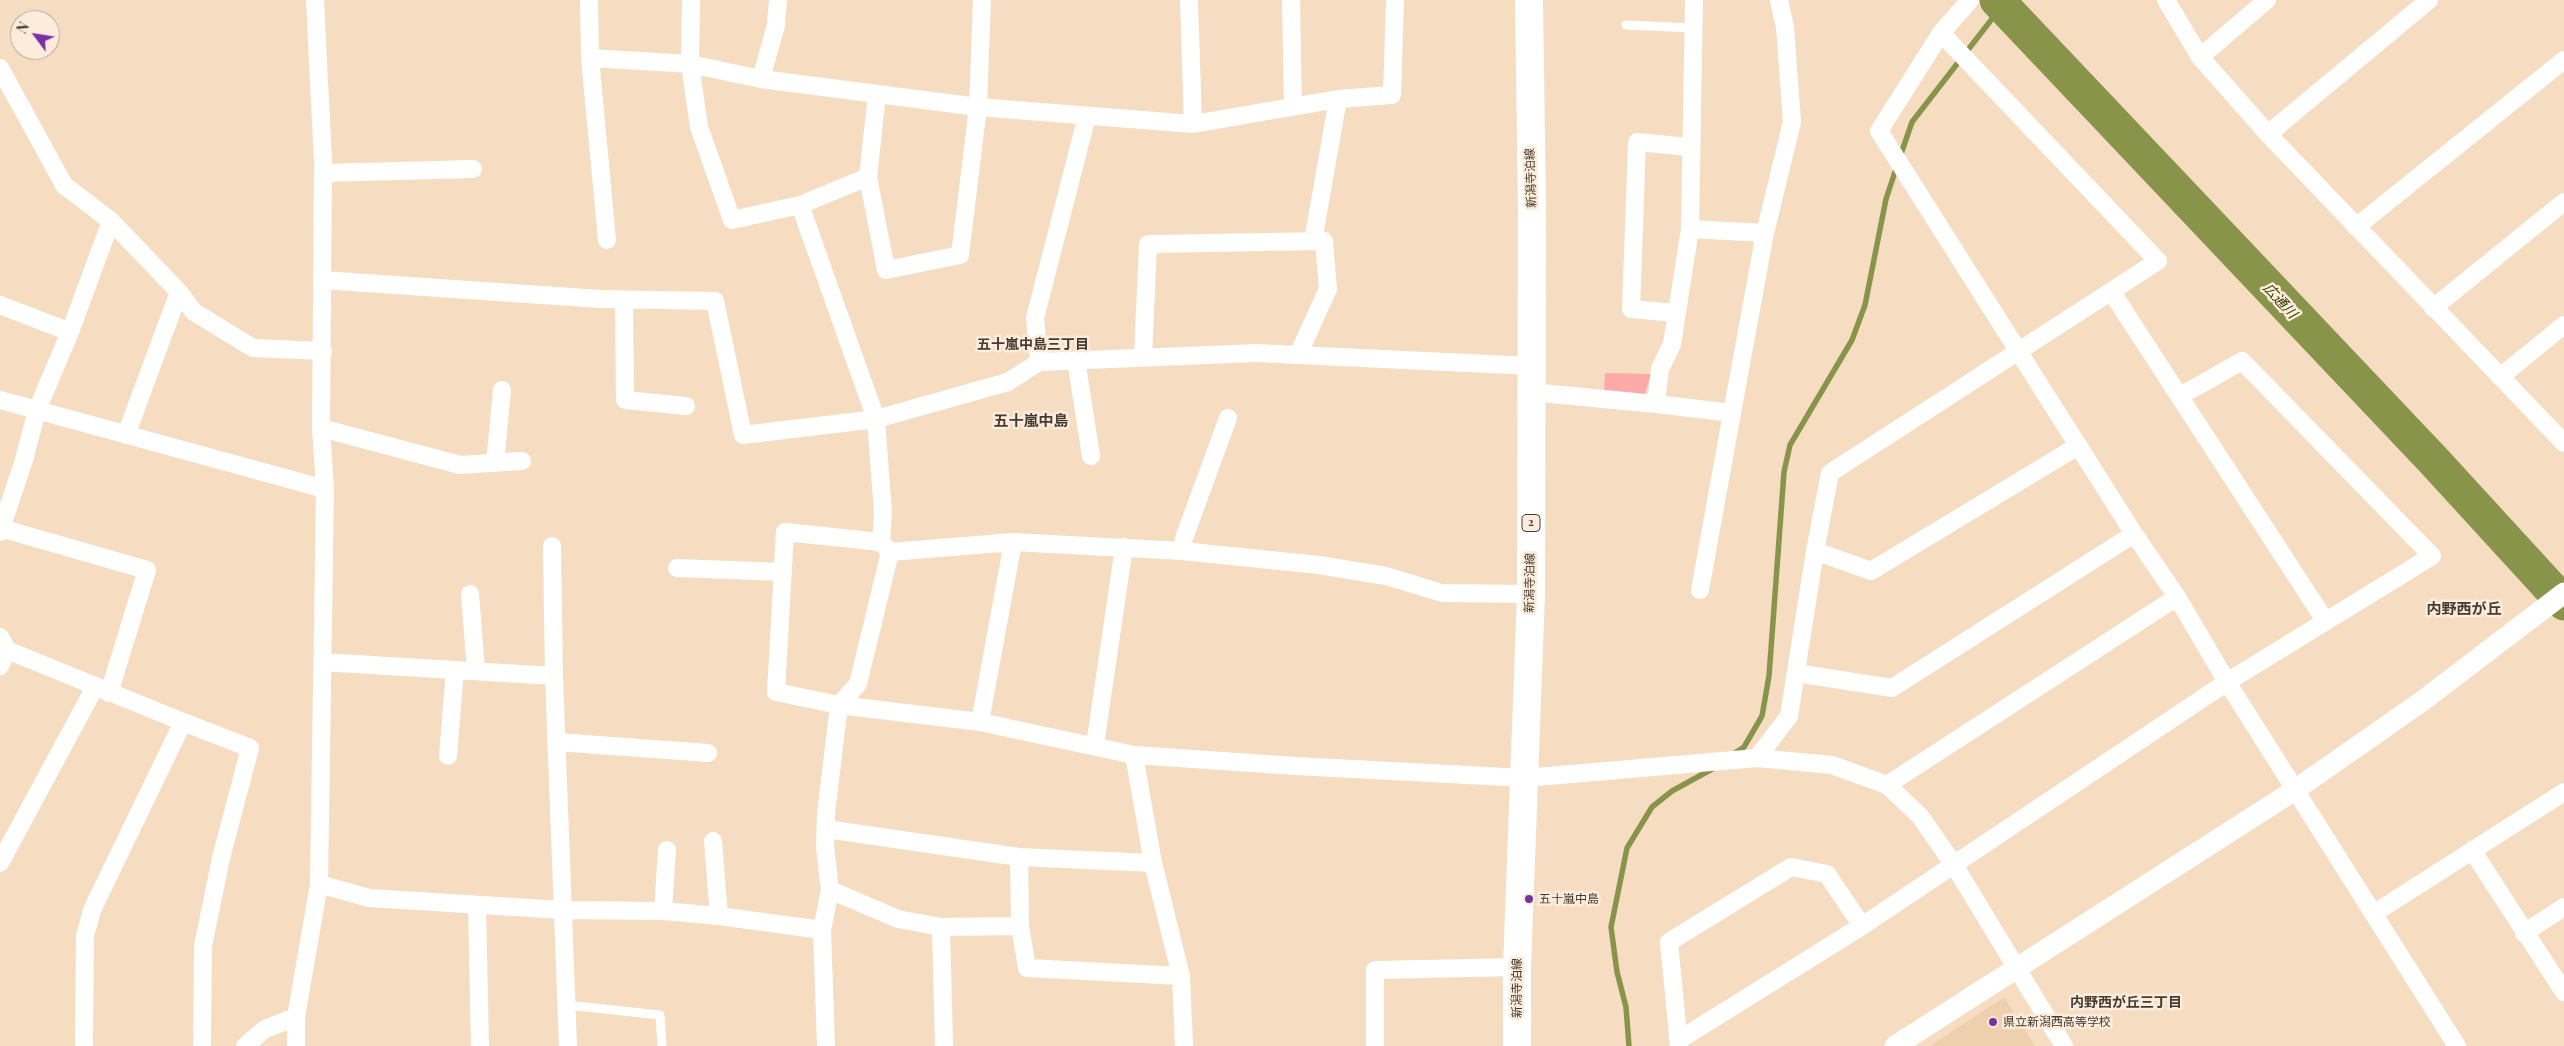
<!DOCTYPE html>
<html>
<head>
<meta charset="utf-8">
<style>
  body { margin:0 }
  #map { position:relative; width:2564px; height:1046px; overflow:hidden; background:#f6ddc2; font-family:"Playfair Display",serif }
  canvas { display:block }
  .north { position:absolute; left:10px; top:10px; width:50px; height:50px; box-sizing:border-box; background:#fcecdc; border:1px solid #b3a597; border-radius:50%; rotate:301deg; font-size:14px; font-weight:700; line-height:20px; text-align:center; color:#453b30 }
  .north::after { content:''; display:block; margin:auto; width:18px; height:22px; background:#7930a3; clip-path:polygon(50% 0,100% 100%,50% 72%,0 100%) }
</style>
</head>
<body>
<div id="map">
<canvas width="2564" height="1046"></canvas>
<div class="north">N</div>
</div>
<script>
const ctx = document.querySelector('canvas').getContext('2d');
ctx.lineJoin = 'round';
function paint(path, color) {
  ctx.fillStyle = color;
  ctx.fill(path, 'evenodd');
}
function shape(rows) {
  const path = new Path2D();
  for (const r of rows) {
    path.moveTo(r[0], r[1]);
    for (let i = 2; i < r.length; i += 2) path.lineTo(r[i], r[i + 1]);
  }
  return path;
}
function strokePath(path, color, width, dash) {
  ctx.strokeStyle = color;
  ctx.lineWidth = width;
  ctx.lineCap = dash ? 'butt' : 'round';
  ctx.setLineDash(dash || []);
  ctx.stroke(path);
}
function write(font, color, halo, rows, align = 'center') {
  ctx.font = font + ' "Playfair Display","Noto Sans JP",serif';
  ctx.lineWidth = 5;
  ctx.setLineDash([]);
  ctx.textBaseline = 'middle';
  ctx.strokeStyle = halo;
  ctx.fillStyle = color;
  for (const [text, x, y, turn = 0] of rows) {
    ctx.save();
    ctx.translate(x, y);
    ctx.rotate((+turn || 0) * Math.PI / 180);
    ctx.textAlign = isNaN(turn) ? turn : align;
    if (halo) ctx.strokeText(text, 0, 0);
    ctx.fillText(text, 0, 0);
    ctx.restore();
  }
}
paint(shape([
  [2004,997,2035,1046,1930,1046]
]), '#eed0af');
paint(shape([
  [1605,373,1651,374,1645,394,1630,397,1604,393]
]), '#fcaaa7');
strokePath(shape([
  [1900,157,1912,122,2002,6],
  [1732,755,1744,747,1762,716,1769,676,1784,472,1790,445,1852,340,1865,305,1886,199,1897,166],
  [1629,1046,1626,1007,1617,972,1611,927,1627,848,1652,807,1672,791,1714,768]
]), '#89944b', 5.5);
strokePath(shape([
  [1997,0,2434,461,2564,603]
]), '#89944b', 35);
strokePath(shape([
  [1626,25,1693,28],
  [567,1005,660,1015,662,1046]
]), '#fff', 9);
strokePath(shape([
  [589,0,590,58,690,64,761,79,978,107,1193,124,1338,99,1392,95,1395,0],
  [691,0,690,64,699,127,732,220,800,205,868,177,886,270,960,255,978,107,982,0],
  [1189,0,1193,124],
  [1291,0,1293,106],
  [1970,0,1941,33,1879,131,2134,534,2177,597,2227,682,2457,1046],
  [2166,0,2200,57,2268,134,2564,443],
  [2200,57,2267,0],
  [590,58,607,240],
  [0,68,64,185,111,221,179,292,194,312,253,348,323,351],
  [761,79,776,25,778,0],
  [2268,134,2429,0],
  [323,173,473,169],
  [868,177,877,94],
  [800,205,876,419,883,513,881,542,888,550],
  [2356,227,2564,60],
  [1690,229,1765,233,1792,122,1785,27,1779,0],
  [1313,241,1338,99],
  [322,280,600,299,715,301,743,435,876,419,1008,382,1039,362,1035,318,1087,116],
  [2111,291,2326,622],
  [624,300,625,400,686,406],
  [0,305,70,332],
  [2433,308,2564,202],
  [1676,313,1631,309,1637,142,1689,147],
  [1143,357,1148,244,1324,241,1328,289,1298,355],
  [1076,360,1091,456],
  [1039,362,1256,353,1531,366],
  [2500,377,2564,325],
  [1531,392,1656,404,1660,369,1672,344,1690,229,1694,0],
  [0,400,325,489],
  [1656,404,1732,413,1765,233],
  [321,428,460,465,522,461],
  [126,435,179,292],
  [495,463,502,390],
  [0,528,147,570,109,693],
  [0,532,24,460,37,410,70,332,111,221],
  [881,542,785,532,776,692,839,705,980,722,1134,755,1296,766,1525,778,1757,758,1832,765,1887,785,1920,816,1954,865,2064,1046],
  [552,546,554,676],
  [1182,551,1184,538,1228,418],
  [1815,551,1871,571,2078,446],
  [890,552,1013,542,1182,551,1319,565,1386,576,1442,593,1531,594],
  [677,568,783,572],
  [1700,590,1732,413],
  [470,594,476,671],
  [0,637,7,650,183,722,92,910,85,936,84,1046],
  [322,662,554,676,568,1046],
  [0,666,7,650],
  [1796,673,1892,688,2134,534],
  [183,722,250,748,221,858,203,946,202,1046],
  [980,722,1013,542],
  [557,742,708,753],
  [1095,745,1124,547],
  [1134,755,1153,863,1181,976,1184,1046],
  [448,756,455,670],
  [1757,758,1789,716,1815,551,1830,473,2158,261,1941,33],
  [1887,785,2177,597],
  [826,829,1019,857,1153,863],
  [713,841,719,916],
  [2472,850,2564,992],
  [1019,857,1020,926],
  [0,863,95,687],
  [319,884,369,898,562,910,663,911,719,916,822,930],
  [830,890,898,919,941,927,1020,926,1027,968,1181,976],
  [477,905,480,1046],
  [663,911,667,850],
  [2373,914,2564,792],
  [941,927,944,1046],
  [2524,933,2564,907],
  [1679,1040,1862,926,2227,682,2432,556,2242,361,2180,396],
  [245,1046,265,1029,296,1017],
  [296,1046,296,1017,319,884,325,489,321,428,323,162,315,0],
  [826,1046,822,930,830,890,825,847,826,813,839,705,858,684,890,552],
  [1375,1046,1375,970,1517,967],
  [1679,1046,1669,942,1791,867,1827,874,1862,926]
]), '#fff', 18);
strokePath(shape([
  [1895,1046,2295,790,2421,702,2564,593]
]), '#fff', 21);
strokePath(shape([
  [1517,1046,1517,967,1531,594,1532,210,1529,0]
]), '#fff', 28);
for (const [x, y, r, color] of [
  [1529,899,5,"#7930a3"],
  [1993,1022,5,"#7930a3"]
]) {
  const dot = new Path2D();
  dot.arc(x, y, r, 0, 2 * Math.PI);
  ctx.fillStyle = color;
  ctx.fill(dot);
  strokePath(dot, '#fcecdc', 2);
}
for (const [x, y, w] of [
  [1531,523,18]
]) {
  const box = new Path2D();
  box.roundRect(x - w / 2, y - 8.5, w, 17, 4);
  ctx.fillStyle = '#fcecdc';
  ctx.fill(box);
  strokePath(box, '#453b30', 1);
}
write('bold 11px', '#453b30', null, [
  ["2",1531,523]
]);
write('12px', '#453b30', '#fcecdc', [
  ["新潟寺泊線",1531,178,-92],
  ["新潟寺泊線",1530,583,-89],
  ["新潟寺泊線",1517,988,-90]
]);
write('12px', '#453b30', '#fcecdc', [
  ["五十嵐中島",1539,899],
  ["県立新潟西高等学校",2003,1022]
], 'left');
write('italic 14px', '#333a00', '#fcecdc', [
  ["広通川",2280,301,47]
]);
write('bold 14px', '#453b30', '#fcecdc', [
  ["五十嵐中島三丁目",1033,345],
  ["内野西が丘三丁目",2126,1003]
]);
write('bold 15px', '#453b30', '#fcecdc', [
  ["五十嵐中島",1031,421],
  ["内野西が丘",2464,609]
]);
</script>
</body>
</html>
